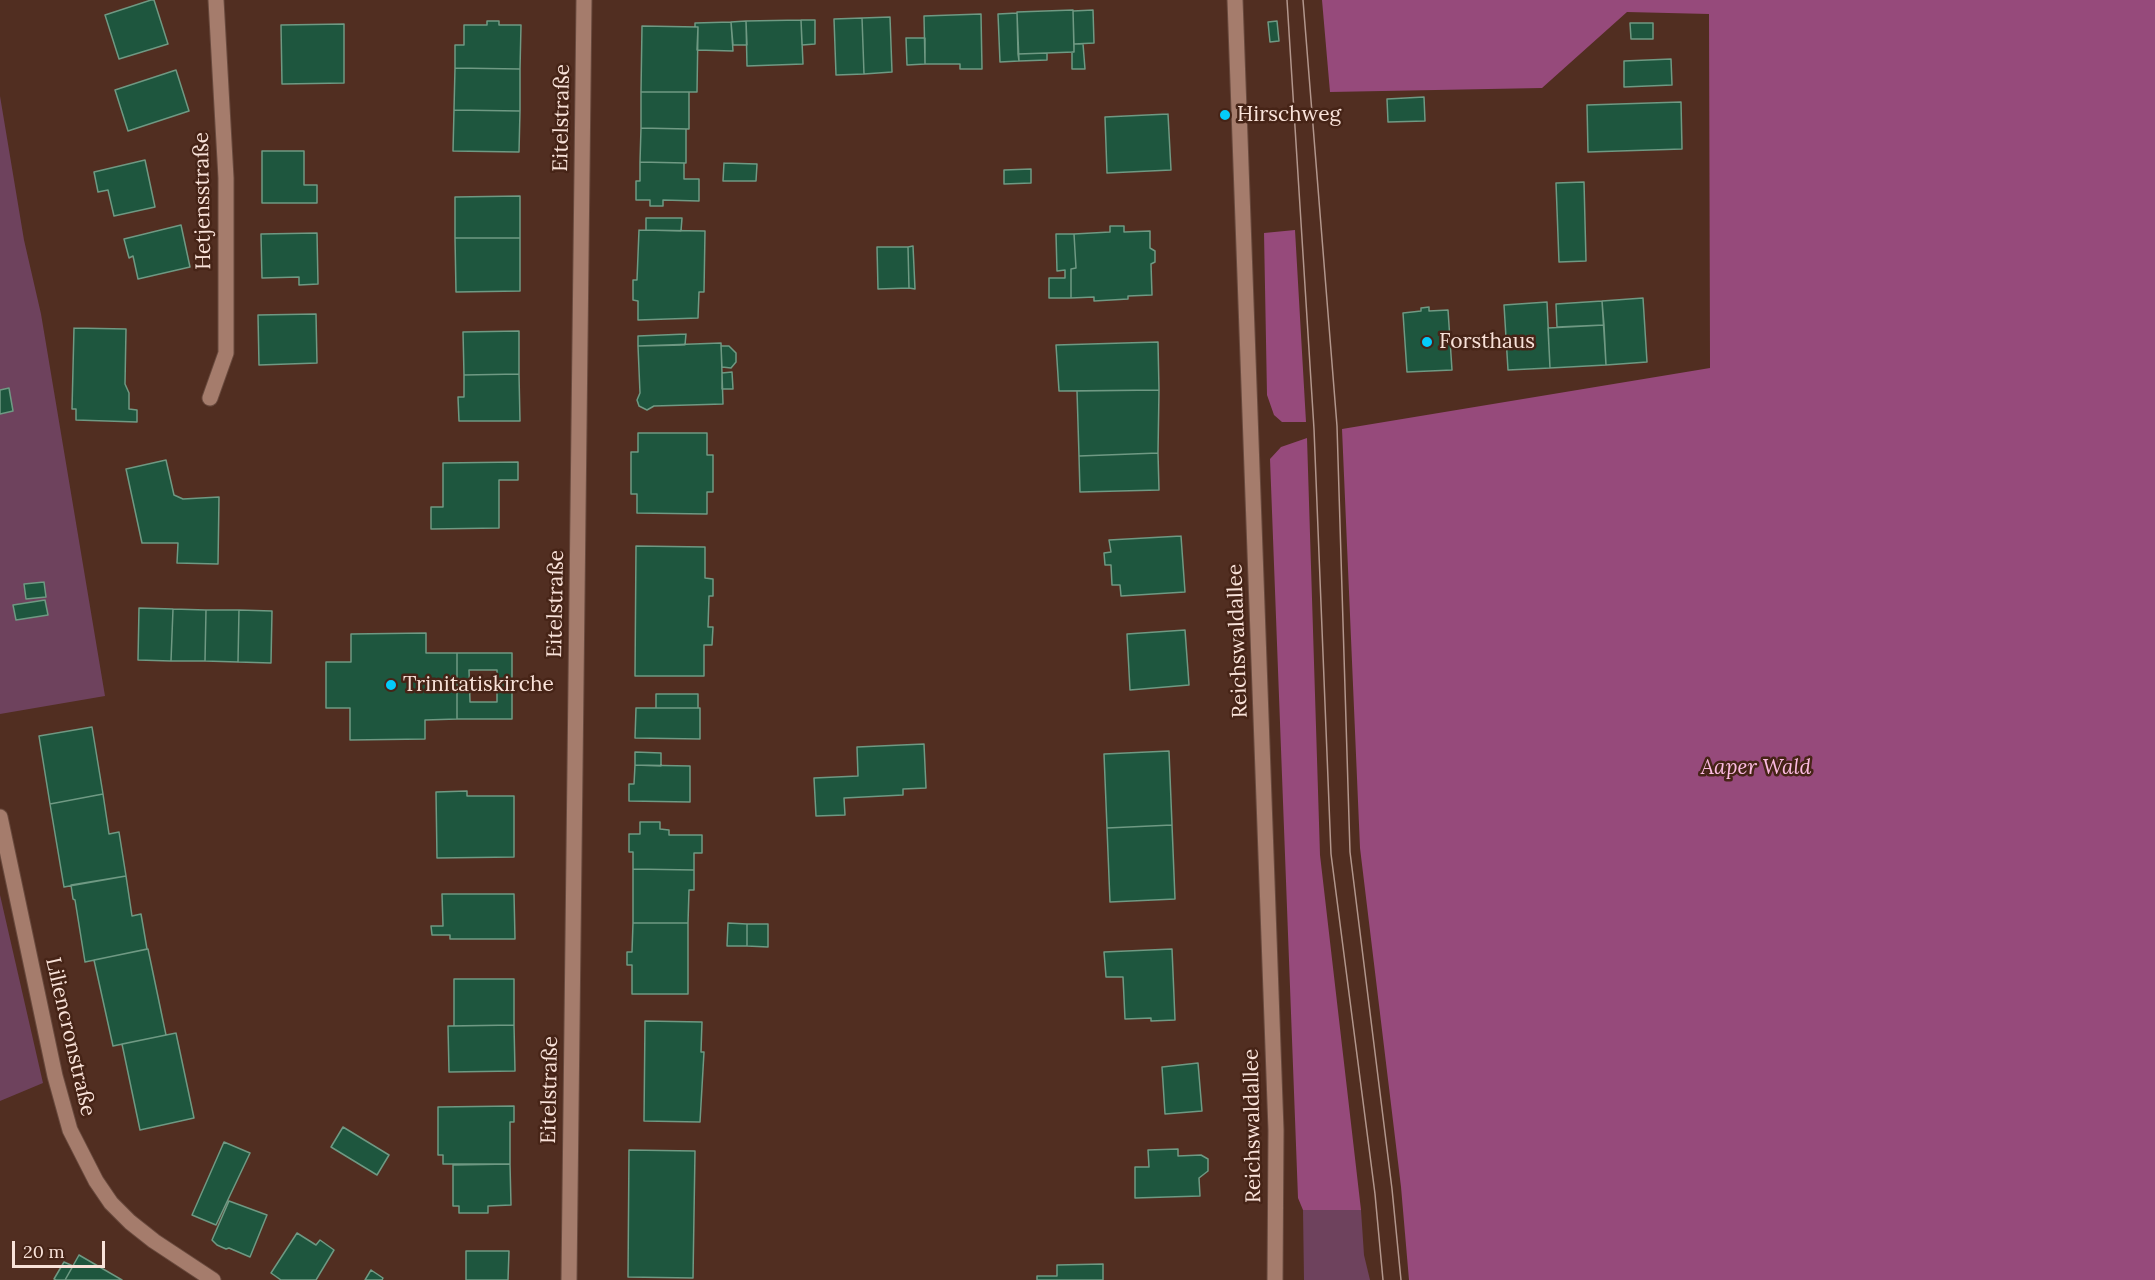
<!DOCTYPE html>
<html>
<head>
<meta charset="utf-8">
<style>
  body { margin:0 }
  #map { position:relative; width:2155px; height:1280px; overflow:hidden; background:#512e21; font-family:Lora,serif }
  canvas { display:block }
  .scale { position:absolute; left:12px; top:1241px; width:93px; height:27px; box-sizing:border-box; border:3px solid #f9e2d9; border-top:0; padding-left:8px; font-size:18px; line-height:21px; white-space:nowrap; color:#f9e2d9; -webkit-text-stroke:4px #462417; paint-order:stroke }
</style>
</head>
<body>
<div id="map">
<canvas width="2155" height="1280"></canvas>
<div class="scale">20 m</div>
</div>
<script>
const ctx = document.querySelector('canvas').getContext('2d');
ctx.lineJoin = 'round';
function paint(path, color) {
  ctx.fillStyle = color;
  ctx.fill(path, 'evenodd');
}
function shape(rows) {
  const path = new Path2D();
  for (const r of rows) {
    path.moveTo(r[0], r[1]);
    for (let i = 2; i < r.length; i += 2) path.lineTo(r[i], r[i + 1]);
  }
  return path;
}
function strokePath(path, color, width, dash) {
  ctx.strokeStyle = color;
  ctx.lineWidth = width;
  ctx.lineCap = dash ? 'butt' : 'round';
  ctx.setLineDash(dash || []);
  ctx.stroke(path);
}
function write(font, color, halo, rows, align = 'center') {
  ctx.font = font + ' Lora,serif';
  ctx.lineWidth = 5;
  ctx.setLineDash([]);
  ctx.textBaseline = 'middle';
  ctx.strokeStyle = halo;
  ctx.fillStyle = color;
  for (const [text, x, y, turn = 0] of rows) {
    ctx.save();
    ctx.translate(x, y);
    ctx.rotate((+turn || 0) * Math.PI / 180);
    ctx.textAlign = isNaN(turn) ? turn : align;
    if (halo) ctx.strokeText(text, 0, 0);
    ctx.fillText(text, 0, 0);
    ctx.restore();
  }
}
paint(shape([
  [0,96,24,240,41,314,105,696,0,714],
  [0,895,43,1083,0,1101],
  [1303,1210,1361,1210,1364,1255,1370,1280,1304,1280]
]), '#6e425d');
paint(shape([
  [1322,0,2155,0,2155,1280,1409,1280,1401,1187,1360,848,1342,429,1710,368,1709,14,1627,12,1542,88,1330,92],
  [1295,230,1306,422,1282,422,1274,415,1267,395,1264,233],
  [1307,438,1320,855,1361,1210,1303,1210,1298,1198,1270,459,1281,447]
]), '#964a7b');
const building = shape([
  [151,0,154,0,168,44,119,59,105,15,151,0],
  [1073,10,1074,52,1018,54,1017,12,1073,10],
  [1093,10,1094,43,1074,44,1073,11,1093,10],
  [1017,13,1019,61,1000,62,998,14,1017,13],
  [981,14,982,69,960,69,960,64,925,64,924,16,981,14],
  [890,17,892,72,864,74,862,18,890,17],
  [862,18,864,74,836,75,834,19,862,18],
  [801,20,803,64,747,66,746,21,801,20],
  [801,20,815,20,815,44,802,45,801,20],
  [487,21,499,21,499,25,521,25,520,69,455,68,455,45,464,45,464,25,487,25,487,21],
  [746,21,747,45,733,45,731,22,746,21],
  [1277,21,1279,41,1270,42,1268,22,1277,21],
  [731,22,733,51,697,50,698,27,695,27,695,23,731,22],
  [1630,23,1653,23,1653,39,1631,39,1630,23],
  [344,24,344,83,282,84,281,25,344,24],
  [642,26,698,27,697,92,641,92,642,26],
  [906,38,925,38,925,64,907,65,906,38],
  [1074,44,1083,44,1085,69,1072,69,1072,52,1074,52,1074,44],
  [1047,53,1047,60,1019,61,1018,54,1047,53],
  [1671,59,1672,85,1624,87,1624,61,1671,59],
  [455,68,520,69,520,111,454,110,455,68],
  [176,70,189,111,128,131,115,90,176,70],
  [641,92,689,92,689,129,641,128,641,92],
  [1424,97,1425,121,1388,122,1387,99,1424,97],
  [1681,102,1682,149,1588,152,1587,105,1681,102],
  [454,110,520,111,519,152,453,151,454,110],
  [1168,114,1171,170,1107,173,1105,117,1168,114],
  [641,128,686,129,686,163,640,162,641,128],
  [262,151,304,151,304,185,317,185,317,203,262,203,262,151],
  [145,160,155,207,114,216,108,190,98,192,94,172,145,160],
  [640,162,684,163,684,179,699,179,699,201,663,200,663,206,650,206,650,200,636,200,636,181,640,181,640,162],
  [724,163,757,164,756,181,723,181,724,163],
  [1031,169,1031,183,1004,184,1004,170,1031,169],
  [1584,182,1586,261,1559,262,1556,183,1584,182],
  [520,196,520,238,455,238,455,197,520,196],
  [646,218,682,218,681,231,646,230,646,218],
  [181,225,190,267,138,279,133,256,129,258,124,239,181,225],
  [1110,226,1124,226,1124,232,1150,231,1150,248,1155,251,1155,262,1151,264,1152,295,1128,296,1128,299,1094,301,1094,297,1071,298,1071,269,1076,268,1074,234,1110,232,1110,226],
  [639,230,705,231,704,292,699,292,698,318,638,320,638,301,633,300,633,280,637,280,639,230],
  [317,233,318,284,299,285,299,277,262,278,261,234,317,233],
  [1056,234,1074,234,1076,268,1071,269,1071,298,1049,298,1049,278,1065,278,1065,270,1057,271,1056,234],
  [455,238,520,238,520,291,456,292,455,238],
  [913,246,915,289,909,288,908,247,913,246],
  [877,247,908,247,909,288,878,289,877,247],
  [1643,298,1647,362,1606,365,1602,301,1643,298],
  [1602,301,1604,325,1557,327,1556,304,1602,301],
  [1547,302,1550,368,1508,370,1504,305,1547,302],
  [1429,307,1429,311,1448,310,1452,370,1407,372,1403,313,1421,311,1421,308,1429,307],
  [316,314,317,363,259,365,258,315,316,314],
  [1604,325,1606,365,1550,368,1548,328,1604,325],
  [74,328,126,329,125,384,129,393,129,409,137,410,137,422,76,420,76,409,72,409,74,328],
  [519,331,519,374,464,375,463,332,519,331],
  [686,334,685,345,638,346,638,336,686,334],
  [1158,342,1159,390,1059,391,1056,345,1158,342],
  [721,343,723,404,654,406,647,410,639,406,637,400,640,393,638,346,721,343],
  [721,346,729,346,736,353,736,362,731,368,722,367,721,346],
  [732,372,733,389,722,389,722,373,732,372],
  [519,374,520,421,459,421,458,397,464,397,464,375,519,374],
  [9,388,13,411,0,414,0,390,9,388],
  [1159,390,1158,453,1079,456,1077,391,1159,390],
  [638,433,707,433,707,455,713,455,713,492,707,492,707,514,637,513,637,494,631,494,631,452,638,452,638,433],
  [1158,453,1159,490,1080,492,1079,456,1158,453],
  [166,460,174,495,183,499,219,497,218,564,177,563,178,543,142,543,126,469,166,460],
  [518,462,518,480,499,480,499,528,431,529,431,507,443,507,443,463,518,462],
  [1181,536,1185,592,1121,596,1120,585,1112,585,1111,565,1105,565,1104,553,1111,552,1109,540,1181,536],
  [636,546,705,547,705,578,713,579,713,596,709,596,708,627,713,627,712,645,704,645,704,676,635,676,636,546],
  [44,582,46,597,26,599,24,584,44,582],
  [45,600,48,615,16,620,13,605,45,600],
  [139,608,173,609,171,661,138,660,139,608],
  [173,609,206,610,205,661,171,661,173,609],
  [206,610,239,610,238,662,205,661,206,610],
  [239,610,272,611,271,663,238,662,239,610],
  [1185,630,1189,685,1130,690,1127,634,1185,630],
  [426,633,426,653,457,653,457,719,425,720,425,739,350,740,350,708,326,708,326,662,351,662,351,634,426,633],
  [457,653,512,653,512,719,457,719,457,653],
  [469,670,497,670,497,702,470,702,469,670],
  [656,694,698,694,698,708,656,708,656,694],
  [636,708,700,708,700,739,635,738,636,708],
  [92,727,103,794,50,804,39,736,92,727],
  [924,744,926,788,903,789,903,795,844,798,845,815,816,816,814,778,858,776,857,747,924,744],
  [1169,751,1172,825,1107,828,1104,754,1169,751],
  [635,752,661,753,661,766,635,765,635,752],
  [635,765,690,766,690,802,629,801,629,784,634,784,635,765],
  [467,791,467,796,514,796,514,857,437,858,436,792,467,791],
  [103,794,109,834,119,832,126,876,64,887,50,804,103,794],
  [640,822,660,822,660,829,669,830,669,835,702,835,702,853,694,853,694,870,633,869,633,852,629,852,629,834,640,834,640,822],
  [1172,825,1175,899,1110,902,1107,828,1172,825],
  [633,869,694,870,694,890,689,890,688,923,633,923,633,869],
  [126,876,132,916,141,914,147,949,85,962,75,900,73,899,71,885,126,876],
  [442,894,514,894,515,939,450,939,450,935,432,935,431,926,443,926,442,894],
  [633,923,688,923,688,994,632,994,632,965,627,965,627,952,632,952,633,923],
  [728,923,747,924,747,946,727,946,728,923],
  [747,924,768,924,768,947,747,946,747,924],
  [148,949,166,1035,113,1046,94,960,148,949],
  [1172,949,1175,1020,1151,1021,1151,1018,1125,1019,1123,977,1106,977,1104,952,1172,949],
  [454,979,514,979,514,1025,454,1026,454,979],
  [645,1021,702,1022,701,1052,704,1052,700,1122,644,1121,645,1021],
  [514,1025,515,1071,449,1072,448,1026,514,1025],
  [176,1033,194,1118,140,1130,122,1044,176,1033],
  [1198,1063,1202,1111,1165,1114,1162,1067,1198,1063],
  [514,1106,514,1122,510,1122,510,1164,443,1164,443,1155,438,1155,438,1107,514,1106],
  [343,1127,389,1155,377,1175,331,1147,343,1127],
  [224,1142,250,1153,216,1225,192,1215,224,1142],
  [1178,1149,1178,1156,1201,1155,1208,1159,1208,1171,1199,1178,1200,1196,1135,1198,1135,1167,1149,1167,1148,1150,1178,1149],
  [629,1150,695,1151,693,1278,628,1277,629,1150],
  [510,1164,511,1205,488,1206,488,1213,459,1213,459,1206,453,1206,453,1165,510,1164],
  [229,1201,267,1215,250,1257,229,1248,226,1249,217,1245,212,1240,229,1201],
  [297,1233,316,1245,320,1240,334,1250,316,1280,281,1280,271,1273,297,1233],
  [466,1251,509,1251,508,1280,466,1280,466,1251],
  [79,1255,122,1280,65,1280,79,1255],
  [64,1262,73,1266,65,1280,56,1280,54,1279,64,1262],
  [1103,1264,1103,1280,1037,1280,1037,1276,1057,1276,1057,1265,1103,1264],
  [371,1270,383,1278,382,1280,365,1280,371,1270]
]);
paint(building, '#1e563e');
strokePath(building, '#6f9983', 1.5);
const street = shape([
  [210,398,226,353,226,178,216,0],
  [569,1280,584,0]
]);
const secondary = shape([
  [1235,0,1276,1130,1275,1280],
  [0,817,55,1076,70,1130,96,1181,111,1203,130,1222,154,1241,213,1280]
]);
strokePath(street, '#694a3e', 17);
strokePath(secondary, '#694a3e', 17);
strokePath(street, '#a57c6c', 15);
strokePath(secondary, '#a57c6c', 15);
strokePath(shape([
  [1287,0,1314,429,1331,854,1375,1194,1383,1280],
  [1303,0,1337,426,1350,852,1392,1189,1401,1280]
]), '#b2968c', 1.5);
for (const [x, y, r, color] of [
  [1225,115,6,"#04cbf9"],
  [1427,342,6,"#04cbf9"],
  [391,685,6,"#04cbf9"]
]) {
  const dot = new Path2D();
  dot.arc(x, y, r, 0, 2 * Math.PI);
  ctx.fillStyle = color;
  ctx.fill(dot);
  strokePath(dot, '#462417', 2);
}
write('21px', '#f9e2d9', '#462417', [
  ["Hirschweg",1237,115],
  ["Forsthaus",1439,342],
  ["Trinitatiskirche",403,685]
], 'left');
write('21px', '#f9e2d9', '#462417', [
  ["Eitelstraße",562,118,-89],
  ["Hetjensstraße",203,201,-91],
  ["Eitelstraße",556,604,-89],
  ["Reichswaldallee",1238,641,-92],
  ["Liliencronstraße",70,1037,77],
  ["Eitelstraße",550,1090,-89],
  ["Reichswaldallee",1253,1126,-91]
]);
write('italic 21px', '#fcbbe2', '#462417', [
  ["Aaper Wald",1756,768]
]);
</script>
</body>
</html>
